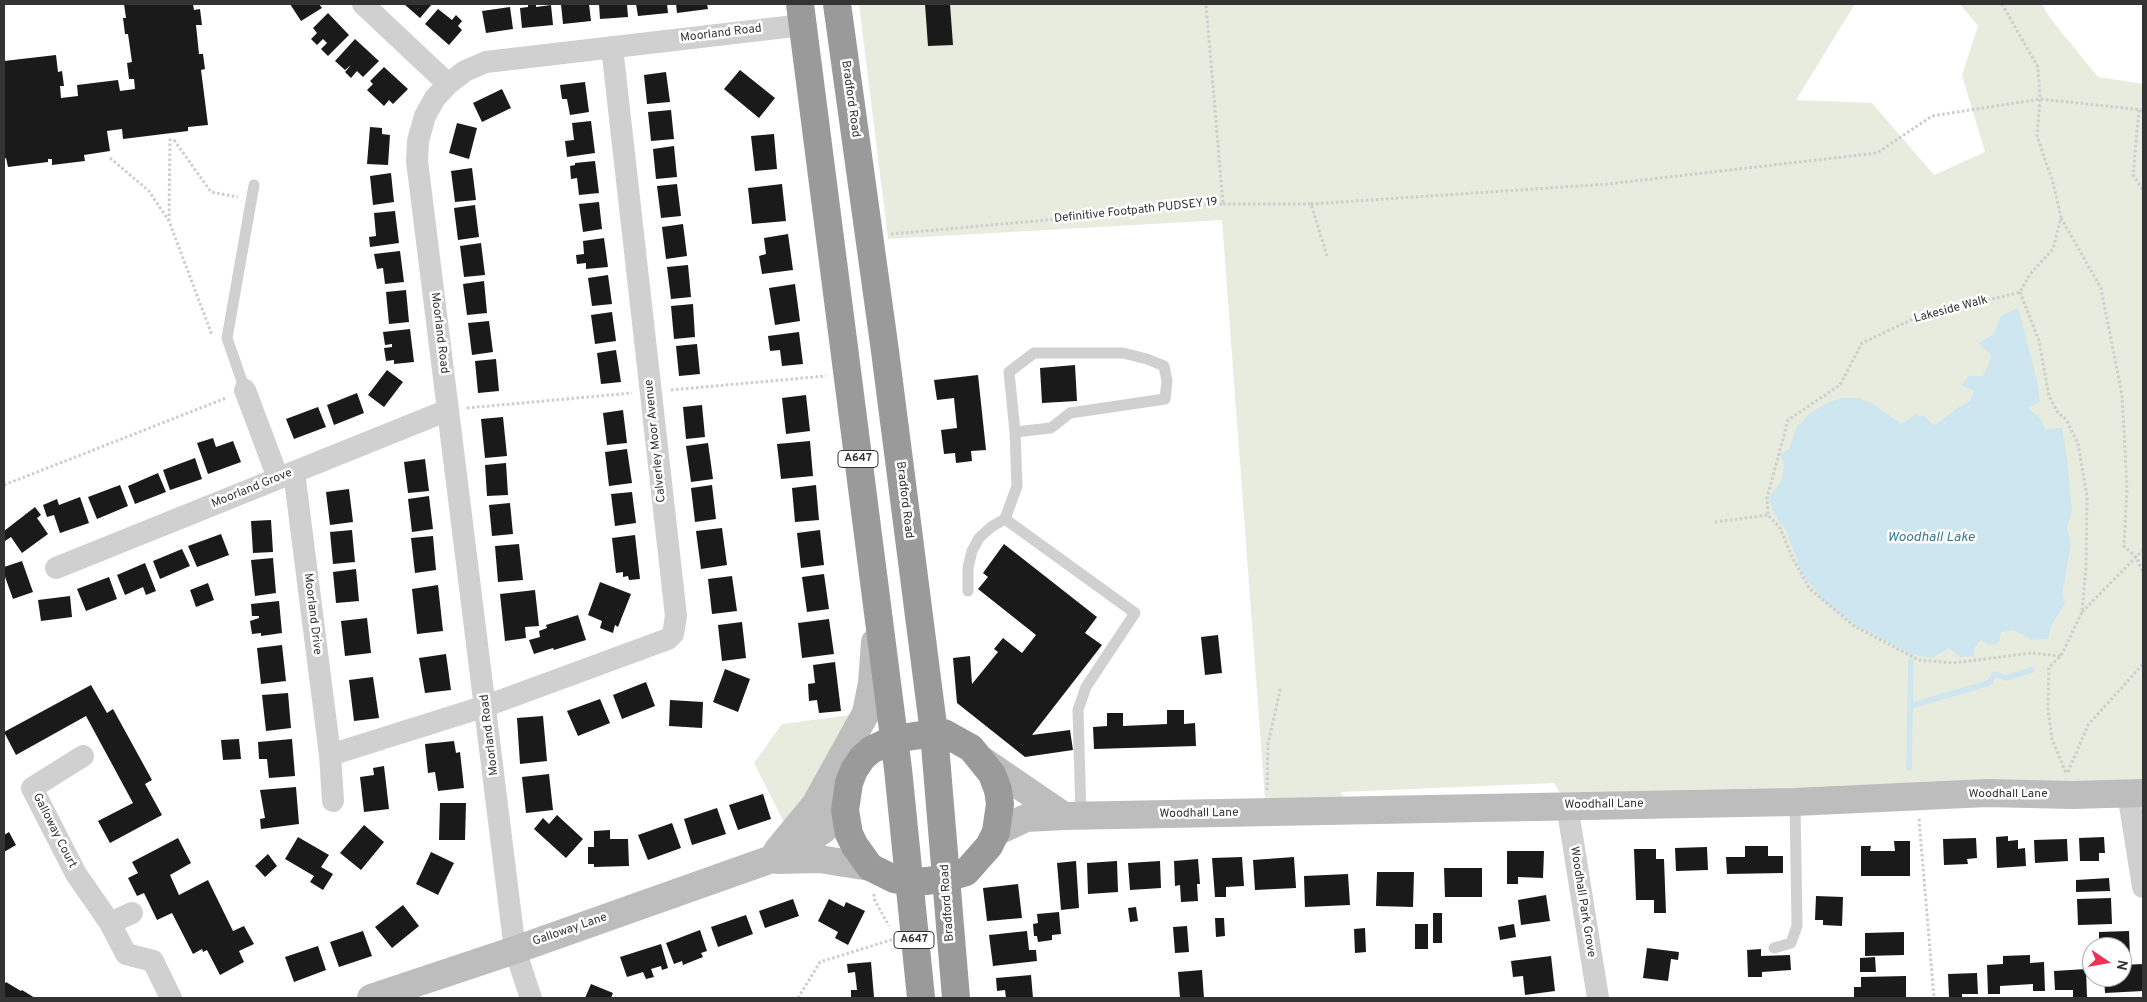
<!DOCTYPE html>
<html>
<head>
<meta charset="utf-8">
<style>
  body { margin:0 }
  #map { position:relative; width:2147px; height:1002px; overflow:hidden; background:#fff; font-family:Overpass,sans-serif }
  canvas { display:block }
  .frame { position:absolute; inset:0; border:5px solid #333; pointer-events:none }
  .north { position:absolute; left:2082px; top:937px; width:50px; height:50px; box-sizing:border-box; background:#fff; border:1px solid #adadad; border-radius:50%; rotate:102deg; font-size:14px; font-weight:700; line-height:20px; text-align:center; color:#333 }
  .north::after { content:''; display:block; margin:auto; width:18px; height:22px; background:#ed3255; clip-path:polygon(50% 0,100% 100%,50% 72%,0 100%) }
</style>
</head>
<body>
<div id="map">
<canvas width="2147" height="1002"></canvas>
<div class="frame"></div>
<div class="north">N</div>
</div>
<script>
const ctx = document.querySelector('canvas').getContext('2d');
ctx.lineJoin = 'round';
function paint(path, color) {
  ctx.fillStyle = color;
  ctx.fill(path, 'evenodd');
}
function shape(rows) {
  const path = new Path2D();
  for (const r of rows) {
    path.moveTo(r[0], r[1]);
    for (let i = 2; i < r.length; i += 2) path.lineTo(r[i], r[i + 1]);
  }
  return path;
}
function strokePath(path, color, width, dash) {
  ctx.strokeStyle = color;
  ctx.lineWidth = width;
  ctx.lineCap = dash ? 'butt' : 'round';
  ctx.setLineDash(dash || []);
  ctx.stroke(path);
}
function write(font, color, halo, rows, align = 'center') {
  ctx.font = font + ' Overpass,sans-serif';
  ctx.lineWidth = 5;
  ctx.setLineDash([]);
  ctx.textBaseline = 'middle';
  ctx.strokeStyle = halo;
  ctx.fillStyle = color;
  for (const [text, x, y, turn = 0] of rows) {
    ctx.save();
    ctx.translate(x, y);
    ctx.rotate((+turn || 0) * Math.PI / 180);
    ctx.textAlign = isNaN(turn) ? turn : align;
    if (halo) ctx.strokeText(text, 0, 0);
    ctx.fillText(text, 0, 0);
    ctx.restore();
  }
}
paint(shape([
  [859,4,1855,4,1796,100,1872,103,1934,175,1985,152,1962,75,1978,26,1960,4,2042,4,2050,18,2098,77,2143,84,2143,793,1567,805,1554,783,1341,792,1349,810,1266,813,1222,220,888,239],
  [866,713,790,834,754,763,782,724]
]), '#e7ecde');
paint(shape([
  [2018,308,2037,381,2040,402,2028,408,2040,418,2045,429,2062,428,2067,458,2072,510,2067,528,2071,544,2062,594,2065,603,2051,626,2048,639,2032,640,2014,630,2001,632,1999,643,1989,645,1981,640,1975,647,1973,656,1960,657,1949,648,1932,658,1911,654,1855,625,1822,599,1801,572,1786,530,1774,514,1769,498,1782,480,1784,464,1780,454,1789,449,1797,427,1810,413,1825,404,1842,398,1859,398,1873,404,1901,424,1915,415,1925,416,1934,426,1956,409,1970,401,1974,391,1962,385,1969,376,1983,376,1989,363,1991,355,1979,343,1994,334,2001,316]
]), '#cde6ef');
strokePath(shape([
  [1910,706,1989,683,1995,674,2005,678,2032,670],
  [1909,768,1911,661]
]), '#cde6ef', 5.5);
paint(shape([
  [124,4,193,4,194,10,200,9,202,25,196,25,199,54,203,54,205,69,201,70,208,125,188,127,188,131,123,139,122,129,107,131,110,151,84,155,85,161,52,165,52,159,48,159,48,162,8,167,6,158,4,158,4,61,56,55,58,72,62,71,64,86,60,86,61,98,78,96,77,85,118,80,120,91,135,89,134,79,129,79,127,63,132,62,128,34,125,34,123,18,126,18],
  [290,4,319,4,322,8,301,21],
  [404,4,432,4,420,18],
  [528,4,536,4,536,7,551,5,553,25,522,28,520,8,528,7],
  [561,4,589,4,591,21,563,24],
  [599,4,627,4,628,17,600,19],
  [636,4,667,4,668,13,638,16],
  [676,4,707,4,708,9,677,13],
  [925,4,950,4,953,45,928,46],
  [510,7,513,29,486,33,482,11],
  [438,9,452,20,456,15,462,21,458,26,462,30,449,45,425,24],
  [328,13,349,35,328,56,321,49,327,43,323,39,317,45,311,39,317,33,313,28],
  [355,39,379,61,363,77,357,71,351,78,345,72,351,65,345,70,335,61],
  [384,67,408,89,393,104,389,100,384,106,367,90,373,84,370,81],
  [740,70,775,98,759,118,724,89],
  [666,72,670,102,647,104,644,75],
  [585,82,589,112,570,115,567,99,562,99,560,85],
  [502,89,511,108,482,122,473,103],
  [671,110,674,139,651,141,648,112],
  [591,121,595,153,567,157,565,141,574,140,572,123],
  [457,123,477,128,469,159,449,153],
  [370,127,382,128,382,134,390,135,388,165,367,164],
  [774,134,777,169,755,171,751,136],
  [674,146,677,177,656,179,653,149],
  [595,161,599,193,579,195,577,178,571,179,570,166,575,165,575,163],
  [472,168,476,200,455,202,451,171],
  [391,173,394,202,373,205,370,176],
  [677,184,681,216,661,218,657,186],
  [782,184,786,221,752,224,748,188],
  [599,202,602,229,583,232,579,204],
  [475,205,479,237,458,240,454,208],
  [395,211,399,243,370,247,369,237,376,236,374,213],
  [683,224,687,256,666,259,662,227],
  [788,234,793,270,762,274,759,256,766,254,764,238],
  [604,238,608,267,586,269,586,263,577,264,576,255,584,254,583,241],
  [481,243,485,275,464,277,460,246],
  [400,251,404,282,385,284,383,268,377,269,374,254],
  [688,265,691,297,671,299,667,267],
  [608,275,612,304,592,306,588,278],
  [484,281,487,313,467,315,463,284],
  [795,284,800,321,775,325,769,288],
  [406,290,409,322,389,324,386,292],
  [693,304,695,337,674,339,671,306],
  [612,312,616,341,595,344,591,315],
  [489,321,493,352,472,355,468,323],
  [410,329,414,362,394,364,394,360,386,361,384,348,392,347,392,344,385,345,383,332],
  [799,332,803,364,782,366,780,350,770,351,768,336],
  [697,344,700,374,679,376,676,346],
  [616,350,621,382,601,384,597,353],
  [496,359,499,391,478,393,475,361],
  [1075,365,1077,401,1042,403,1040,368],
  [387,370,403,382,384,407,368,395],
  [978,375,986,450,971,451,972,461,956,463,955,453,944,454,941,430,957,428,954,398,937,400,934,380],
  [357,393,364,413,334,425,327,405],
  [806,395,810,431,786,434,782,398],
  [702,405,705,437,686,439,683,407],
  [318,407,326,427,294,439,286,419],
  [623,410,627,443,607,445,603,413],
  [503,417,507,456,485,458,481,419],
  [213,438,216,447,233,441,241,462,208,474,197,443],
  [810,441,813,476,781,479,777,444],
  [708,443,713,479,691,482,686,446],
  [627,449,632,483,609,486,605,452],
  [195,458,202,479,170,490,163,470],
  [425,459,429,491,408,493,404,462],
  [506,463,508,495,487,496,485,465],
  [158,473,166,492,135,504,128,486],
  [120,485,128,506,97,519,88,497],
  [712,485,716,519,695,522,691,488],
  [816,485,819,520,795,522,792,488],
  [349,489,353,522,330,525,326,492],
  [632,492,636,523,615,526,611,494],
  [429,496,433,529,412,532,408,499],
  [80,497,89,523,60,533,54,515,47,517,43,505,57,499,59,505],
  [510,503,513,534,492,536,489,505],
  [35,507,41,515,37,518,48,534,22,553,11,537,5,541,4,531],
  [271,520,273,552,253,553,251,521],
  [722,528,727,565,701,569,696,531],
  [352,530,355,562,333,564,330,532],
  [820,530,824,565,801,568,797,533],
  [221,534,229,555,197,567,188,546],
  [635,535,640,579,629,580,628,576,623,577,623,572,616,573,612,538],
  [433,536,436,570,415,573,411,538],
  [519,544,523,580,498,582,495,546],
  [1004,544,1097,617,1085,633,1102,645,1032,735,1070,730,1073,750,1025,757,957,703,953,658,970,656,972,684,998,652,994,649,1003,638,1022,653,1036,635,978,589,988,577,983,573],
  [182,549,190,566,160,579,153,561],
  [273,558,276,593,255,596,251,560],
  [22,561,33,592,13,599,4,574,4,567],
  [145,563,156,591,146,595,143,587,125,595,117,575],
  [356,569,359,601,336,603,333,572],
  [824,574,829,609,807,612,802,577],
  [732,576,737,611,712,614,708,579],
  [109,577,117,599,86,611,77,589],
  [600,582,631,594,618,627,615,625,613,633,600,628,602,621,588,615],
  [208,583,214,600,196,607,190,590],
  [438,585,443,631,417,634,412,589],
  [535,590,539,626,525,627,526,638,505,641,500,594],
  [70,596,72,617,41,621,38,600],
  [279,601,282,633,261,636,261,633,252,634,250,621,259,618,259,616,252,616,251,604],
  [578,615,586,640,554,650,553,648,534,654,529,640,540,637,539,631,547,628,546,625],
  [367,618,371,653,345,656,341,621],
  [829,619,834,654,802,658,798,623],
  [742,622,746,658,722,661,718,625],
  [1218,635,1222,673,1205,675,1201,637],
  [282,645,286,681,261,684,257,648],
  [446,654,451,690,425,693,419,658],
  [835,662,841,711,819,713,817,700,809,701,808,684,815,683,813,665],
  [725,669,750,679,738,712,713,702],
  [373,677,379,718,354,721,349,680],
  [646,682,655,706,622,719,613,695],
  [91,685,107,713,113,709,152,780,145,784,162,815,110,843,98,821,133,803,86,716,16,755,4,732],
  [288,693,291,728,266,731,262,695],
  [600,699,610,723,578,736,567,711],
  [670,700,703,702,702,728,669,726],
  [1167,710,1184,710,1184,724,1195,723,1196,746,1094,749,1093,727,1107,726,1107,713,1123,713,1123,726,1167,724],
  [543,716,547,761,520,764,517,718],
  [239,739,241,759,223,760,221,740],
  [292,739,295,776,269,778,267,759,259,759,258,742],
  [454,741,456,753,460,752,464,788,438,791,435,772,428,773,425,744],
  [384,766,389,809,364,812,360,777,374,775,373,768],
  [549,774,553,810,526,813,522,777],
  [296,787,299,824,261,829,260,819,265,818,260,790],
  [763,794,771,819,738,830,729,805],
  [440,803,466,803,465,840,439,840],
  [717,808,726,834,692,845,684,819],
  [557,815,583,839,566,858,534,829,543,818,549,824],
  [672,823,681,848,648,860,638,835],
  [364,825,384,842,361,870,340,853],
  [610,830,610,839,628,839,629,866,594,867,594,864,588,864,588,847,594,847,594,831],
  [9,832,16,845,4,852,4,835],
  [2008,836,2008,841,2018,840,2018,849,2025,848,2026,866,1997,868,1996,837],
  [298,837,329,855,321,867,333,874,323,890,310,882,314,876,285,859],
  [2104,837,2105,853,2099,853,2099,861,2080,861,2079,838],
  [178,838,191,863,170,875,179,895,208,880,233,931,244,926,254,944,239,951,244,962,220,975,207,950,203,952,202,949,193,954,172,913,157,920,144,893,137,896,128,878,138,873,132,862],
  [1976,838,1977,858,1967,859,1968,864,1944,865,1943,839],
  [2067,839,2068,861,2035,863,2034,840],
  [1894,841,1910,841,1910,876,1861,876,1861,846,1871,846,1870,851,1895,851],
  [1745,846,1768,846,1768,856,1783,856,1783,873,1727,874,1726,857,1745,857],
  [1707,847,1708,870,1676,871,1675,848],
  [1634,849,1656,849,1656,859,1664,859,1666,913,1654,913,1654,900,1636,900],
  [1507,851,1544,851,1543,878,1518,877,1518,884,1507,884],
  [431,852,454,863,438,895,416,884],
  [268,854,277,866,265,877,255,866],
  [1242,857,1244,886,1226,887,1226,897,1215,897,1212,858],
  [1294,857,1296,888,1255,890,1253,860],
  [1198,859,1200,884,1197,884,1198,901,1181,902,1180,885,1175,886,1174,861],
  [1076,861,1079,908,1061,910,1057,863],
  [1117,861,1118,892,1088,894,1087,863],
  [1160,861,1161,888,1130,890,1128,863],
  [1444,868,1482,868,1482,897,1445,897],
  [1377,872,1414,872,1413,907,1376,906],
  [1348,874,1350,905,1305,907,1304,876],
  [2109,878,2110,891,2076,892,2076,880],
  [1018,884,1022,918,987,921,983,888],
  [1546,895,1550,921,1521,925,1518,900],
  [1816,896,1843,897,1842,926,1823,925,1823,920,1815,920],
  [2111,898,2112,924,2078,925,2077,899],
  [793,899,799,916,765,928,759,911],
  [829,899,844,907,846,902,865,911,848,945,835,938,838,932,818,921],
  [403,905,419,926,392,948,375,927],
  [1136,907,1138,921,1130,922,1128,908],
  [1059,912,1061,934,1052,935,1052,940,1038,942,1037,936,1034,936,1033,924,1038,923,1037,914],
  [1433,913,1442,913,1442,943,1433,943],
  [746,915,753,934,718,947,711,927],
  [1215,918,1224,918,1225,936,1216,937],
  [1415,924,1428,924,1428,949,1415,949],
  [1514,924,1516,937,1500,940,1498,927],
  [1187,926,1189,952,1175,953,1173,927],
  [1365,928,1366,952,1355,953,1354,929],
  [700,930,707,951,701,953,703,957,683,965,682,961,674,964,666,943],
  [363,931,372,956,339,967,330,942],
  [1027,931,1029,950,1036,950,1037,961,993,966,989,935],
  [2129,931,2130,957,2122,958,2122,947,2106,947,2106,944,2099,945,2099,932],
  [1904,932,1904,955,1865,956,1865,933],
  [661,944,668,968,662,970,661,966,651,969,654,977,646,979,643,972,627,977,620,957],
  [318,946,326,970,294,982,285,957],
  [1647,948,1679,952,1678,960,1671,959,1668,981,1643,978],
  [1761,949,1761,956,1790,955,1791,970,1762,972,1762,977,1748,977,1747,950],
  [2030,955,2030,963,2044,962,2045,991,2033,991,2033,984,2000,986,2000,994,1988,994,1987,965,2003,964,2003,956],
  [1551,956,1555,991,1525,995,1523,976,1513,977,1511,961],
  [1875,957,1876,972,1860,972,1860,958],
  [871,962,874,997,851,998,851,990,857,990,855,972,848,973,847,964],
  [2143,964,2143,991,2105,993,2104,977,2122,977,2122,965],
  [2086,969,2087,997,2073,997,2073,990,2055,990,2054,971],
  [1202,970,1204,998,1180,998,1178,972],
  [1977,973,1978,994,1962,994,1962,998,1949,998,1948,974],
  [1031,975,1033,998,1006,998,1005,990,997,991,996,978],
  [1906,976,1906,998,1854,998,1854,987,1861,987,1861,977],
  [6,982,21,991,22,990,35,998,4,998,4,985],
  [591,984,613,993,611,998,585,998]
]), '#1a1a1a');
strokePath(shape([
  [2002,4,2038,67,2040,99,2037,136,2053,183,2061,217,2053,249,2030,274,2020,292,1913,319,1862,343,1840,385,1788,420,1767,498,1768,515,1780,528,1793,559,1810,589,1854,626,1919,660,1953,663,2032,653,2061,656,2049,667,2048,709,2052,739,2066,773],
  [2139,110,2133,175,2143,190],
  [110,158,149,191,169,221,212,335],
  [1223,204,1311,204,1327,256],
  [1311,204,1608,184,1877,153,1932,116,2040,99,2143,110],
  [2061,218,2101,288,2122,395,2127,488,2124,546,2136,557,2143,572],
  [169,221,170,140,174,140,211,192,238,197],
  [891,234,1223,204,1206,4],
  [2020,292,2039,341,2049,396,2058,413,2066,419,2078,444,2087,496,2086,568,2082,612,2061,656],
  [671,390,826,376],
  [467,408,632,393],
  [4,485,226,398],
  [1715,522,1768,515],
  [2082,612,2143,550],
  [2068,772,2088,725,2143,664],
  [1267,790,1268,744,1281,686],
  [1919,819,1934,998],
  [874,894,874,899,889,926],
  [798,998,820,962,894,939]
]), '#cdcdcd', 3, [2.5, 2.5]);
strokePath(shape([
  [245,390,227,338,254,185],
  [1005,519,1017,486,1015,432,1009,372,1034,353,1123,353,1147,359,1164,366,1167,381,1165,399,1070,413,1051,428,1015,432],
  [968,591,968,568,972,551,979,538,991,527,1005,519,1135,613,1086,687,1078,710,1081,816],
  [1774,948,1791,943,1797,926,1795,802]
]), '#d0d0d0', 11);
strokePath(shape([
  [363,4,448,84],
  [245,390,278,478],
  [294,472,330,755,486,706,668,639,673,634,676,616,612,47],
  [56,568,448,410],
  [330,755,333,801],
  [83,756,32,788,76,874,110,923,126,954,153,961,171,998],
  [2128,793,2143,887],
  [1567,805,1598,998],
  [110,923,132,913],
  [531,998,515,950,417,161,418,141,425,116,435,98,448,84,465,71,486,62,803,25]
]), '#d0d0d0', 22);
strokePath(shape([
  [982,760,1064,816],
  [996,832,1026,818,1064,816,1795,802,1987,793,2072,795,2143,793],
  [777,851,815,805,866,713,872,683,875,642],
  [778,860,819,859,870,867],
  [371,998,515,950,769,860,806,842,823,830,845,810]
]), '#bdbdbd', 28);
strokePath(shape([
  [800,4,898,769,921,998],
  [837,4,885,351,934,733,956,998],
  [934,733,944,733,971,748,992,774,998,790,1000,804,996,832,989,846,966,872,946,878,927,881,909,882,894,879,870,867,855,846,849,834,845,810,849,783,854,770,862,758,871,750,894,739,934,733]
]), '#9a9a9a', 28);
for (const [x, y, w] of [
  [858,459,40],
  [914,940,40]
]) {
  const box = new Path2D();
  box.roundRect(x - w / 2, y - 8.5, w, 17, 4);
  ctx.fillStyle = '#fff';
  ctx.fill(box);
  strokePath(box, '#333', 1);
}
write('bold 11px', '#333', null, [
  ["A647",858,459],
  ["A647",914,940]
]);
write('12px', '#333', '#fff', [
  ["Moorland Road",721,34,-7],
  ["Bradford Road",850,99,82],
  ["Definitive Footpath PUDSEY 19",1136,211,-6],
  ["Lakeside Walk",1951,310,-15],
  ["Moorland Road",439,333,83],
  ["Calverley Moor Avenue",656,441,-96],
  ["Moorland Grove",252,489,-22],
  ["Bradford Road",904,500,83],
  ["Moorland Drive",312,614,83],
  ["Moorland Road",490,735,-97],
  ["Woodhall Lane",2008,795],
  ["Woodhall Lane",1604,805,-1],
  ["Woodhall Lane",1199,814,-1],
  ["Galloway Court",54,831,63],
  ["Woodhall Park Grove",1582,902,81],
  ["Bradford Road",948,903,-94],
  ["Galloway Lane",570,930,-19]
]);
write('italic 14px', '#397b93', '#fff', [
  ["Woodhall Lake",1931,538]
]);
</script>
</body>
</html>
